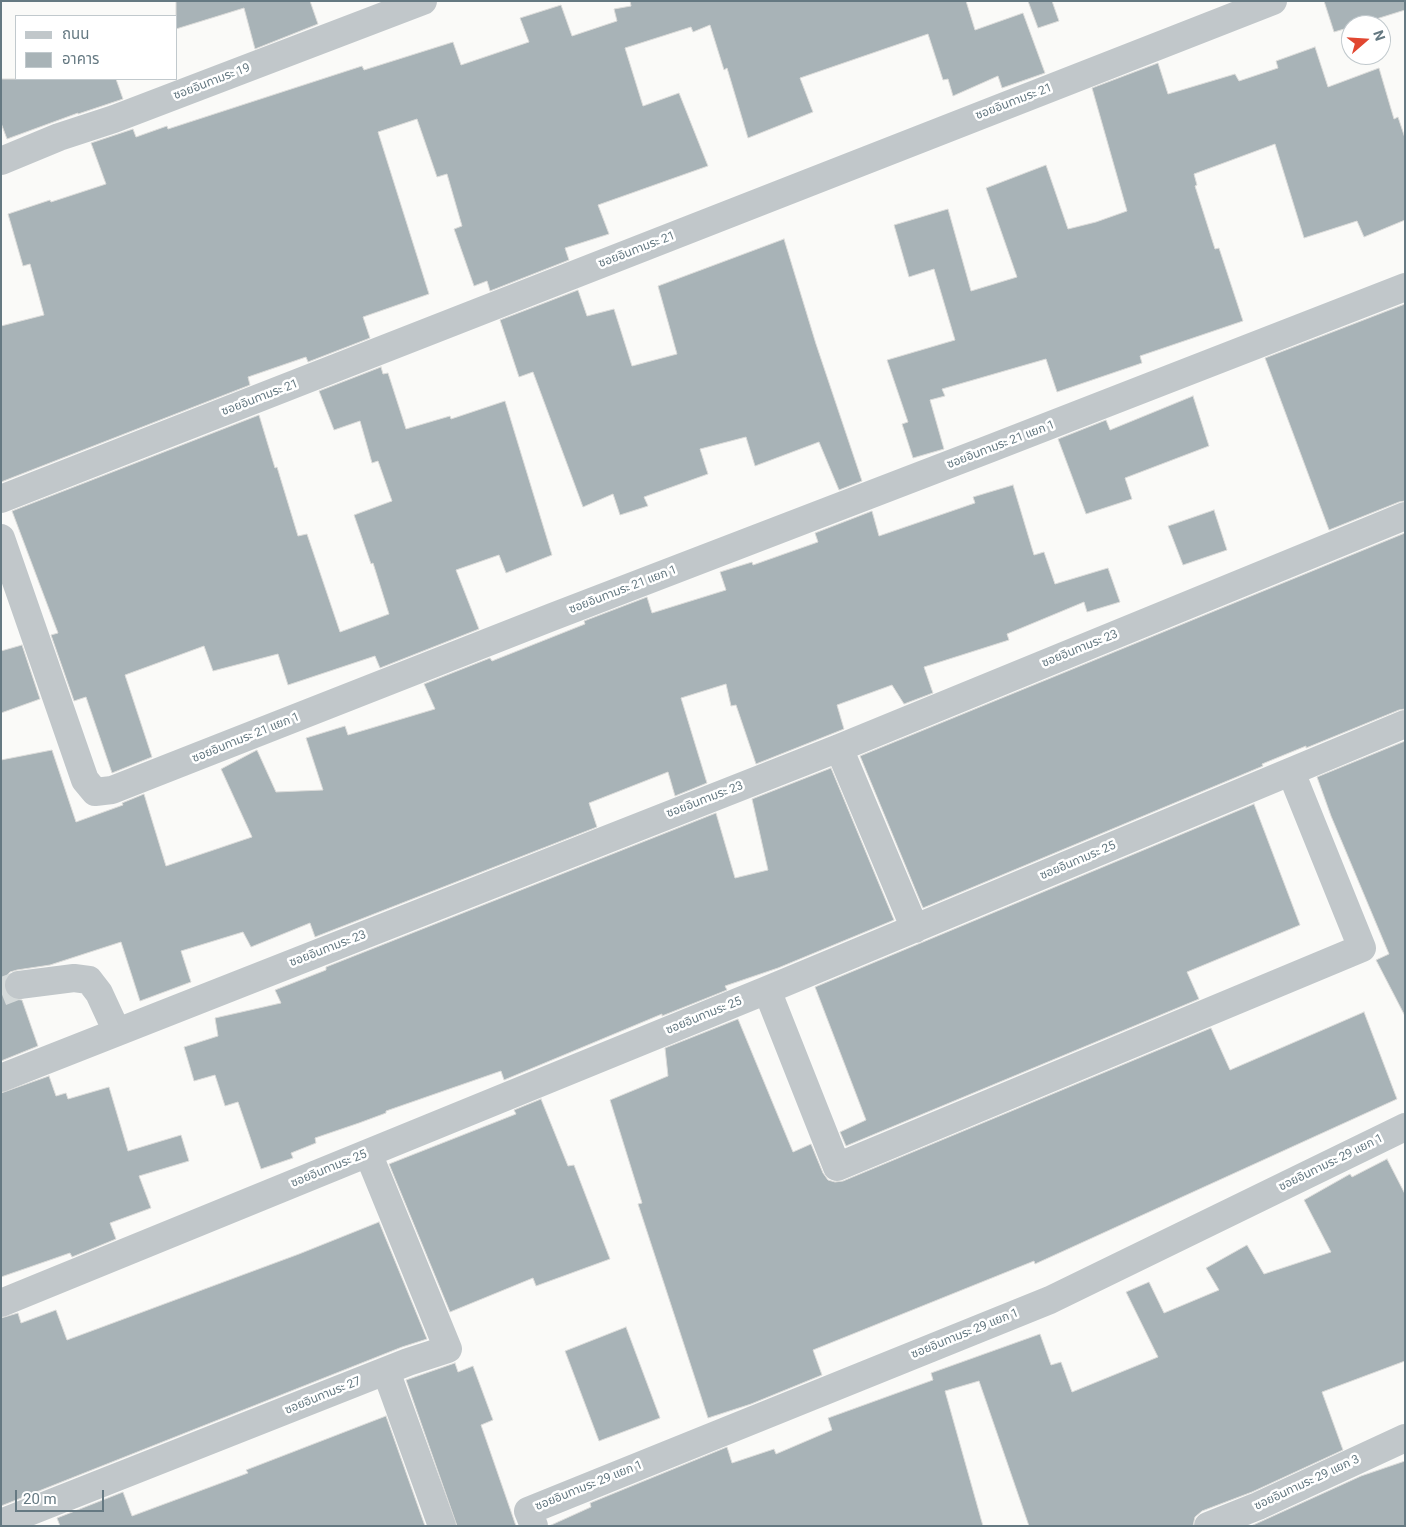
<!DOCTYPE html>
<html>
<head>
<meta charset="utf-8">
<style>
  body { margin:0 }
  #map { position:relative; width:1406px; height:1527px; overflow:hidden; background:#fafaf8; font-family:Roboto,"Noto Sans Thai",sans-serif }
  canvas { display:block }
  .frame { position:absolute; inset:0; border:2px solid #657982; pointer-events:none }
  .legend { position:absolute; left:15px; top:15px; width:162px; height:65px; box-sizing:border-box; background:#fff; border:1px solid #c1c9cd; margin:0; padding:6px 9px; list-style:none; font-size:15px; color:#657982 }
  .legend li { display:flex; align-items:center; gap:10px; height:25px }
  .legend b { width:25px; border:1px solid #c1c9cd }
  .north { position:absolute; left:1341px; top:15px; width:50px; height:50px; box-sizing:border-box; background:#fff; border:1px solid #c1c9cd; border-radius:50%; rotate:71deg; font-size:14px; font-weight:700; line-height:20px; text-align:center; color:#657982 }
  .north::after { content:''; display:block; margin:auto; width:18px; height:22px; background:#e14731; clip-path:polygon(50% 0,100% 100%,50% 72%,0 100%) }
  .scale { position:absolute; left:15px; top:1490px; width:89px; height:22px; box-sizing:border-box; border:2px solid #657982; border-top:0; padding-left:6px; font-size:15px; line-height:18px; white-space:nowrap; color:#657982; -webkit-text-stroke:4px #fff; paint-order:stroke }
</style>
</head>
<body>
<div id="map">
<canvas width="1406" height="1527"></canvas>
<div class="frame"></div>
<ul class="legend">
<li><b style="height:6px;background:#c1c7ca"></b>ถนน</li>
<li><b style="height:14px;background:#a8b3b7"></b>อาคาร</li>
</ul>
<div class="north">N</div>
<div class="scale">20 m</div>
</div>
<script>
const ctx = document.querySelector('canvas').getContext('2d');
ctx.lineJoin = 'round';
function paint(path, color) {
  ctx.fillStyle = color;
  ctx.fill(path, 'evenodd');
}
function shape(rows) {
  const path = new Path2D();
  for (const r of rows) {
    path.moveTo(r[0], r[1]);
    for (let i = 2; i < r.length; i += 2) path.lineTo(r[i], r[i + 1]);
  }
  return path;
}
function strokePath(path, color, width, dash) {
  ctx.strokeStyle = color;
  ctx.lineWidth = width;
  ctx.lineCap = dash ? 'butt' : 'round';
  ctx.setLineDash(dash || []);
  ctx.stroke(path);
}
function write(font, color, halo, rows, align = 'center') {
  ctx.font = font + ' Roboto,"Noto Sans Thai",sans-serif';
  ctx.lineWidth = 5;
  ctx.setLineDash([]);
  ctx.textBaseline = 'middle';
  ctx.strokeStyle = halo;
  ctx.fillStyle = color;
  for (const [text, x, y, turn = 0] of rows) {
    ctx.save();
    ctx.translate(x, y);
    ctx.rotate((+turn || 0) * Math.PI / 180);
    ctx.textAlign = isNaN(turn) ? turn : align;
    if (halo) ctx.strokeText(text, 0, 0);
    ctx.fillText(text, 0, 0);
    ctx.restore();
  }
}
const building = shape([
  [176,1,310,1,318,24,255,49,244,8,176,29,176,1],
  [630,1,966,1,975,30,1023,13,1045,73,1002,88,998,76,953,96,948,79,943,80,928,34,800,78,813,112,748,138,727,68,724,70,710,25,693,32,691,27,625,48,643,106,679,93,708,166,598,205,609,234,565,248,569,260,490,291,487,281,474,286,454,229,462,226,447,174,437,177,417,119,378,132,429,294,363,317,370,338,308,362,306,357,248,377,250,385,1,482,1,326,44,315,30,264,23,266,8,214,50,200,51,202,106,184,91,143,133,129,136,137,167,126,168,129,362,66,364,70,453,42,461,65,529,42,520,18,561,5,572,36,617,21,614,9,631,6,630,1],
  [1028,1,1052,1,1059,21,1038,28,1028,1],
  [1324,1,1405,1,1405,10,1357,25,1351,25,1351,27,1334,32,1324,1],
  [1315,47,1328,87,1379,68,1394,119,1398,117,1405,138,1405,220,1364,237,1357,221,1304,238,1275,144,1194,174,1197,185,1195,186,1215,249,1219,248,1243,321,1140,356,1142,363,1057,392,1046,359,942,389,945,396,930,400,944,449,913,458,902,424,908,422,887,360,955,340,934,269,909,277,894,225,948,209,971,291,1017,277,986,188,1046,165,1068,229,1096,222,1127,211,1092,88,1158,63,1168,94,1235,74,1239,81,1278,68,1276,61,1315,47],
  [1,79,116,79,123,99,78,114,78,113,7,139,1,123,1,79],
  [784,239,816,344,862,481,839,490,819,442,755,466,746,437,700,449,708,474,644,497,648,506,620,515,613,494,583,507,533,372,519,377,500,320,578,290,587,316,614,309,632,366,677,354,658,286,784,239],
  [1405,304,1405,501,1399,502,1329,530,1265,358,1405,304],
  [381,367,383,374,388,373,406,429,450,416,451,419,505,401,552,555,506,573,499,555,456,570,479,629,380,668,375,656,288,685,278,654,213,671,204,646,125,675,152,757,112,773,86,697,74,701,51,635,58,633,12,511,259,415,275,468,277,467,298,536,307,534,340,632,389,614,373,563,371,564,354,515,392,501,378,461,372,463,360,421,334,430,319,391,381,367],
  [1193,396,1209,446,1125,478,1132,499,1086,514,1058,439,1106,420,1110,430,1193,396],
  [1013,485,1034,555,1044,552,1055,584,1108,568,1120,602,1087,612,1084,602,1007,634,1009,640,924,667,933,693,904,704,892,685,837,705,844,729,756,764,736,705,731,706,726,684,681,698,707,783,675,796,668,772,589,803,597,827,315,937,310,923,251,947,243,932,181,951,191,982,140,1001,121,942,50,965,17,970,10,972,4,979,4,987,6,994,13,999,22,1000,38,1046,1,1061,1,760,52,750,76,822,123,805,122,803,144,794,166,866,252,837,221,769,257,750,276,792,323,790,306,738,345,726,348,735,435,709,424,684,490,658,492,661,585,624,584,621,647,597,652,613,726,590,720,572,752,562,753,565,818,542,815,533,872,511,879,536,975,503,973,497,1013,485],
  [1214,510,1227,550,1183,565,1168,526,1214,510],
  [1405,533,1405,709,1399,710,1306,748,1306,746,1262,764,1263,766,923,908,860,756,1405,533],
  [22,645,40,699,1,713,1,651,22,645],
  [1405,741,1405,1016,1376,960,1389,954,1331,816,1317,777,1405,741],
  [831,768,894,920,778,968,725,986,727,990,662,1016,662,1014,504,1080,501,1071,386,1111,386,1113,359,1123,315,1138,316,1143,291,1153,293,1158,261,1169,238,1102,225,1106,215,1075,194,1081,184,1047,218,1036,215,1018,281,1003,275,990,326,970,326,967,716,813,735,878,768,870,752,799,831,768],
  [1254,804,1300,925,1187,972,1199,999,846,1146,840,1132,866,1120,815,987,1254,804],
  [1364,1012,1397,1099,1035,1264,1034,1261,813,1350,822,1375,751,1404,708,1418,638,1204,642,1203,610,1100,668,1076,665,1048,738,1019,793,1152,811,1144,823,1173,828,1180,835,1182,843,1181,1211,1028,1230,1070,1364,1012],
  [49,1076,56,1096,66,1093,68,1099,109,1087,128,1151,181,1135,189,1161,139,1176,151,1208,110,1223,116,1239,72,1257,70,1253,1,1277,1,1093,49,1076],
  [541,1099,568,1166,574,1165,610,1259,536,1286,533,1278,450,1312,389,1164,516,1114,514,1110,541,1099],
  [1387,1159,1405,1194,1405,1361,1322,1392,1343,1450,1252,1492,1202,1511,1195,1517,1193,1526,1029,1526,979,1381,945,1391,983,1526,549,1526,591,1507,590,1503,727,1447,732,1463,774,1449,776,1454,832,1430,828,1418,933,1380,931,1373,1040,1334,1051,1365,1061,1362,1072,1392,1158,1357,1126,1292,1149,1282,1164,1313,1219,1290,1206,1268,1247,1245,1264,1274,1331,1252,1304,1200,1350,1174,1352,1177,1387,1159],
  [379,1222,427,1339,402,1347,1,1506,1,1318,18,1313,21,1323,56,1310,67,1340,299,1254,379,1222],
  [626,1327,660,1418,599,1441,565,1351,626,1327],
  [455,1363,458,1372,473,1366,493,1420,481,1425,516,1526,457,1526,406,1380,455,1363],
  [386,1416,425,1526,60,1526,57,1518,123,1492,132,1516,248,1473,246,1470,386,1416],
  [1405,1461,1405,1526,1251,1526,1361,1476,1405,1461]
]);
paint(building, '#a8b3b7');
strokePath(building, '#dcdcda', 1);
strokePath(shape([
  [1,992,19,985]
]), '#d5dada', 28, [28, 14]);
strokePath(shape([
  [1,161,59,137,114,119,423,1],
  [1,499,1273,1],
  [1,538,85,780,95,792,112,790,552,617,989,449,1405,287],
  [839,748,915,929],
  [19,985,74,978,89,980,99,993,117,1032],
  [767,990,837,1167,1362,948,1291,772],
  [1,1078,839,748,1405,516],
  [1,1303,767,990,1405,724],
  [386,1371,442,1526],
  [1,1523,408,1362,448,1349,368,1153],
  [534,1526,528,1511,1050,1300,1405,1127],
  [1208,1526,1258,1506,1405,1438]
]), '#c1c7ca', 28);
write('12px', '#657982', '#fff', [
  ["ซอยอินทามระ 19",212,82,-21],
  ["ซอยอินทามระ 21",1014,102,-21],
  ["ซอยอินทามระ 21",637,250,-21],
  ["ซอยอินทามระ 21",260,398,-21],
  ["ซอยอินทามระ 21 แยก 1",1001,445,-21],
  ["ซอยอินทามระ 21 แยก 1",623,590,-21],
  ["ซอยอินทามระ 23",1080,649,-22],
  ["ซอยอินทามระ 21 แยก 1",246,738,-22],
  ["ซอยอินทามระ 23",705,800,-21],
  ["ซอยอินทามระ 25",1078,861,-23],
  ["ซอยอินทามระ 23",328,949,-21],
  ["ซอยอินทามระ 25",704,1016,-22],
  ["ซอยอินทามระ 29 แยก 1",1331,1163,-26],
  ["ซอยอินทามระ 25",329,1169,-22],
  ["ซอยอินทามระ 29 แยก 1",965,1334,-22],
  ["ซอยอินทามระ 27",323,1396,-22],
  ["ซอยอินทามระ 29 แยก 3",1307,1483,-25],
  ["ซอยอินทามระ 29 แยก 1",589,1486,-22]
]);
</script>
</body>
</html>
